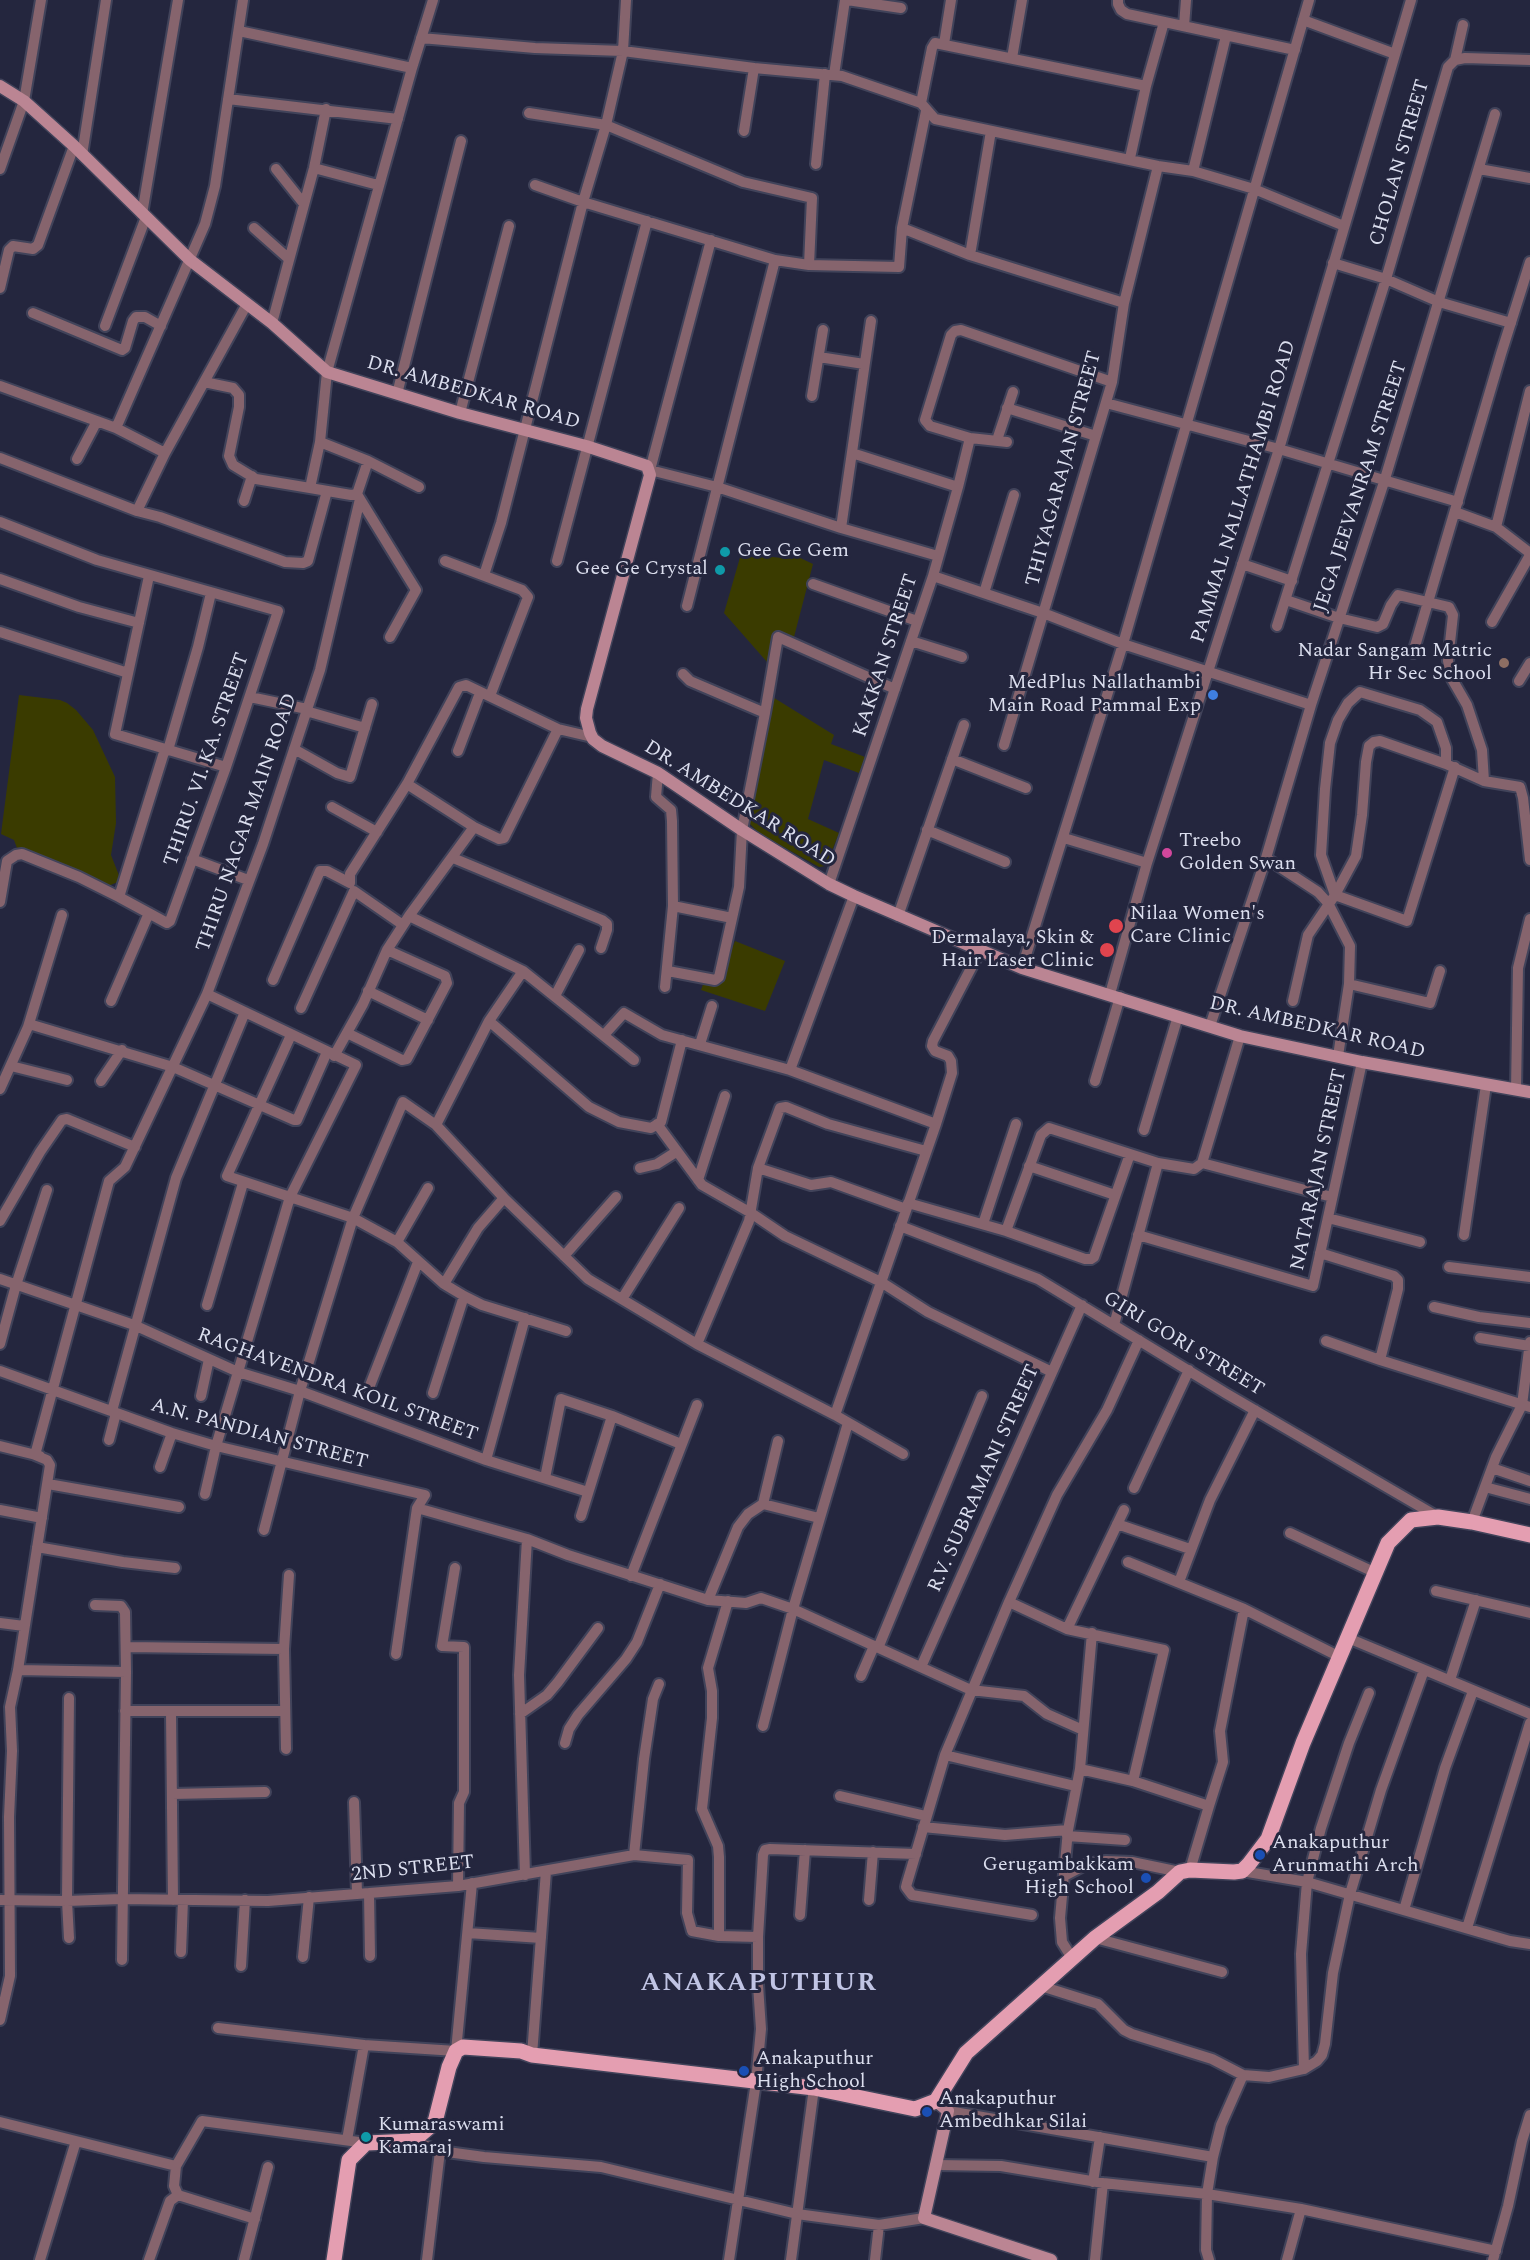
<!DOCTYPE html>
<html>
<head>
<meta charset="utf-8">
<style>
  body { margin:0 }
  canvas { display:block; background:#24263e }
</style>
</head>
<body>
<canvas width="1530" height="2260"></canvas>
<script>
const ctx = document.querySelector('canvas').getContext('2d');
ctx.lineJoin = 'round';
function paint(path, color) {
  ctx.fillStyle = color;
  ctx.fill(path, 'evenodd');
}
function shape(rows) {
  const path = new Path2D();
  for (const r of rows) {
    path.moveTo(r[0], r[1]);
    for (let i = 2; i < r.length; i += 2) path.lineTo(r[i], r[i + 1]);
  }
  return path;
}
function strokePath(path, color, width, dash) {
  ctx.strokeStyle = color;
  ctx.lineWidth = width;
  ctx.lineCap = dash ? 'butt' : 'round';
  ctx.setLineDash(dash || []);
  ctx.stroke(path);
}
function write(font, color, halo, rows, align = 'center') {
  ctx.font = font + ' Spectral,serif';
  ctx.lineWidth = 6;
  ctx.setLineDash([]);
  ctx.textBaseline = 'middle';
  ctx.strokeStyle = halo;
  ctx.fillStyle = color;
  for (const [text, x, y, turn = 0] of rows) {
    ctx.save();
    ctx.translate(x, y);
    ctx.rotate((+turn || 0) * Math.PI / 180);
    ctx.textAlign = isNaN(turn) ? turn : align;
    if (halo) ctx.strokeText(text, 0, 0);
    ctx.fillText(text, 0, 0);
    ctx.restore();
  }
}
paint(shape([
  [741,554,793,559,794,555,813,564,794,637,776,632,767,662,724,613],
  [19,695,60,700,67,703,76,710,93,730,115,777,116,823,111,855,120,878,118,882,108,886,53,861,24,852,17,848,14,840,1,834],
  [771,696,834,735,831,744,865,757,859,773,824,760,808,819,839,833,826,866,819,867,759,833,749,823],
  [735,941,785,961,765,1011,701,990,704,982,718,984]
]), '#3a3b00');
const street = shape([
  [847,0,901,8],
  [1118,0,1118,4,1121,10,1127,14,1295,50],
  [1303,20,1395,54],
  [1184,26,1186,0],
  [239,31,412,68],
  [421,38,535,48,623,51,754,68,842,76,921,103,935,119,1158,166,1193,171,1254,189,1344,226],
  [944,44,951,0],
  [1012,58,1022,0],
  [1455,60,1465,58,1530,60],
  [1455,60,1463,25],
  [834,75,845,0],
  [228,99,398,119],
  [921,103,932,48,935,43,1146,86],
  [926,111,902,228,970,255,1124,303],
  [529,113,606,125,743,182,812,198,809,265],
  [744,131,754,68],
  [82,155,106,0],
  [1130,158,1146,86,1164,22],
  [816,164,825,74],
  [314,168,378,185],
  [0,169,24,101,41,0],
  [276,169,304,204],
  [1479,169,1530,178],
  [1193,171,1226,36],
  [535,185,583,202,775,260,809,265,899,267,902,228],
  [142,214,178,0],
  [254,228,289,259],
  [711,240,650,470,717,487,841,528,938,556],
  [970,255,991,131],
  [1333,263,1386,279,1439,302,1511,323],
  [0,288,9,250,13,246,33,249,38,245,74,146],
  [33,313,122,350,125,348,133,321,136,317,145,317,161,326],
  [272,323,314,168,326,109],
  [105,326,146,217],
  [819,357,864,364],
  [204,382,233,388,239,395,239,407,229,456,233,465,256,479,310,488],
  [0,386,116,428,165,453],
  [397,394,461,141],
  [812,396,823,330],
  [1106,403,1279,449,1458,502],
  [1007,408,1096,436],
  [460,413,509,226],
  [116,428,205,224,215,186,243,0],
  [997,440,1013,392],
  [320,442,368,461,419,487],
  [1007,442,970,438,930,426,925,420,951,335,955,331,961,330,1112,382],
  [852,453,958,487],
  [0,458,137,511,160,517,285,562,303,563,308,561,327,491],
  [77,459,97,421],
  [357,494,368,461],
  [360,499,416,590,390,637],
  [244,501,252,476],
  [137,511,165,453,247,304],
  [1455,512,1496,527,1530,553],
  [0,522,97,560,278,611,226,767,170,921,167,923,119,897,165,749],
  [1496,527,1530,391],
  [841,528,871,321],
  [445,561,522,590,528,597,490,696],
  [557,561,647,221],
  [1242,564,1292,581],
  [484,575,501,523,583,202,606,125,623,51,626,0],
  [149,576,115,734,226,767],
  [933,576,1043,613,1123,644,1311,705],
  [0,579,79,607,139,623],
  [813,584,917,621],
  [984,593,1014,495],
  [1286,600,1339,618,1377,627,1383,624,1391,605,1398,595,1449,607,1453,615,1448,661,1452,679,1467,705,1482,750,1484,781],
  [687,606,775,260],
  [1492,622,1530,555],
  [1277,626,1386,279,1448,67,1455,60],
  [0,632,128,673],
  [911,641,962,657],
  [1413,653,1501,354,1530,262],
  [683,674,690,681,765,713],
  [1519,681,1530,663],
  [250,697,307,709],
  [306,711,365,728],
  [1004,745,1112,382,1124,303,1158,166],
  [294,749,337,773,350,777,372,704],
  [168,750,198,647,211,593],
  [458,751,480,693],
  [952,759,1026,788],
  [658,773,656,797,671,810,672,821,673,906,665,987],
  [407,784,474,827,499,839,504,838,558,729],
  [332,807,377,832],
  [927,830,1005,862],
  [1064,838,1147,863],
  [453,858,602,920,607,924,607,930,601,948],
  [1266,858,1318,892,1328,903,1350,946,1349,984,1338,1056],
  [192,859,248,880],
  [829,884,933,576,958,487,970,438],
  [1335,895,1321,855,1325,789,1330,743,1338,720,1348,703,1360,692,1420,710,1437,722,1446,748,1446,764],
  [1335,895,1407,921,1455,767],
  [0,902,7,861,16,855,22,854,79,877,119,897],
  [673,906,732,918],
  [409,916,523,971,634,1060],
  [898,916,964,725],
  [1022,968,1123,644,1309,0],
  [668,971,715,980,719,977,739,887,742,830,765,713,778,637,895,689],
  [273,980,320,871,327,871,350,883,350,874,407,784,459,687,466,685,558,729,592,737],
  [1349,984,1430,1003,1440,971],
  [368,991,428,1020],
  [1110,994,1147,863,1279,449,1411,0],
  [555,996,579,950],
  [111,1001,149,913],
  [1293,1001,1308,935,1335,895,1356,856,1362,815,1366,762,1369,746,1374,742,1380,741,1446,764,1484,781,1520,787,1523,798,1530,860],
  [301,1008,354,891,403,925],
  [489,1021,589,1107,619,1122,651,1128,661,1122,682,1040],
  [29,1024,173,1067,294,1120,297,1120,327,1052],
  [1210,1026,1266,858,1311,705,1384,482,1495,114],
  [347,1033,402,1060,407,1059,447,983,445,976,387,950],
  [291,1035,227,1176,353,1218,397,1242,444,1284,464,1296,482,1305,566,1331],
  [604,1035,624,1013,662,1035,790,1070,936,1124],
  [700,1044,712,1006],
  [334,1056,363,1004,387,950,409,916,474,827],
  [11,1066,67,1080],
  [790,1070,854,896],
  [101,1081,122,1050],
  [1095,1081,1120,997],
  [0,1089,28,1027,62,915],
  [1516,1090,1518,968,1530,919],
  [657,1124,702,1185,751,1213,785,1236,881,1282,928,1312,1052,1372],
  [436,1125,504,1198,588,1279,697,1344,835,1415,903,1454],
  [1144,1130,1178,1016],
  [1202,1163,1332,1197],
  [1202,1163,1240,1036],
  [1029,1166,1115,1195],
  [640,1168,657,1164,676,1152],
  [758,1168,811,1185,831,1182,906,1209],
  [698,1180,725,1096],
  [908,1203,1006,1231,1085,1259,1091,1259,1094,1257,1130,1154],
  [1328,1218,1420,1242],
  [0,1221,40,1152,62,1120,67,1119,135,1147],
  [983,1224,1016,1124],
  [900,1226,1038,1279,1227,1394,1438,1517],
  [1006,1231,1041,1135,1049,1128,1158,1163,1194,1169,1202,1163],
  [1138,1235,1313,1286,1362,1062],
  [1464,1235,1486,1085],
  [397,1242,428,1188],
  [1320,1253,1394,1276,1398,1280,1398,1289,1380,1360],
  [564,1256,616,1197],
  [1449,1267,1530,1277],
  [0,1279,134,1325,238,1372,300,1391,486,1460,588,1492],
  [444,1284,478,1228,504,1198],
  [622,1299,679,1208],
  [207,1305,243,1183],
  [1434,1307,1479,1317,1530,1323],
  [1114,1325,1158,1163],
  [1480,1338,1530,1346],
  [1326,1341,1380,1360,1530,1407],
  [0,1344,16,1285,47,1190],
  [697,1344,749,1221,758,1168,780,1108,786,1107,828,1124,926,1151],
  [0,1371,172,1433,216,1446,425,1495,417,1508,396,1654],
  [369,1388,418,1262],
  [433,1393,464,1296],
  [201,1396,209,1359],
  [112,1411,176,1178,245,1012],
  [835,1415,936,1124,952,1073,951,1061,948,1056,935,1051,932,1046,933,1041,980,951],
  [109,1440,116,1413],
  [0,1446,40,1456],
  [486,1460,525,1318],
  [160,1467,172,1433],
  [1492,1468,1530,1481],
  [545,1478,561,1399,612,1416,681,1444],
  [48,1484,179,1507],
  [1485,1487,1530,1499],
  [1134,1488,1189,1370],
  [205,1494,216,1446,290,1197,356,1065,207,994],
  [763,1504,819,1518],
  [417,1508,527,1539,568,1555,708,1600,746,1603,761,1598,793,1609,971,1690,1024,1696,1047,1714,1083,1730],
  [0,1510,42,1518],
  [581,1516,612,1416],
  [1472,1522,1496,1457,1522,1405,1530,1342],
  [1117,1524,1190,1549],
  [264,1530,300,1391,353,1218,403,1102,436,1125,489,1021,523,971],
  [1290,1533,1376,1573],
  [37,1547,123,1562,175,1568],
  [1128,1562,1244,1609,1340,1657],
  [455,1568,442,1646,464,1647,464,1792,459,1803,458,1886],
  [631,1576,697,1405],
  [1179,1582,1210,1500,1255,1410],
  [1436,1591,1530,1613],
  [708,1600,738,1527,748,1514,763,1504,778,1441],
  [1009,1602,1067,1629,1164,1650,1133,1781,1209,1806,1190,1870],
  [95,1605,121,1606,125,1612,126,1672,122,1960],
  [0,1623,24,1626],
  [1067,1629,1124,1510],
  [1348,1638,1530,1714],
  [126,1647,284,1649],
  [878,1648,982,1396],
  [921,1667,1082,1305],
  [18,1670,126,1672],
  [861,1676,874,1646],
  [1450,1680,1476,1600],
  [125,1711,284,1711],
  [171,1712,173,1900],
  [520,1714,547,1695,558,1682,598,1628],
  [763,1726,793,1609,848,1423],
  [565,1743,569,1729,578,1715,626,1659,637,1642,660,1584],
  [286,1749,284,1649,289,1575],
  [945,1755,1075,1786],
  [1080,1769,1133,1781],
  [172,1794,265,1792],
  [840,1796,926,1816],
  [354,1802,357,1893],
  [1209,1806,1223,1762,1220,1731,1244,1609],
  [923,1827,1005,1835,1068,1830],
  [1067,1836,1125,1840],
  [634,1855,644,1759,653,1699,659,1684],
  [1242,1871,1307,1882,1510,1941,1530,1944],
  [525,1875,519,1675,527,1539],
  [1064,1876,1087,1864,1106,1861,1132,1862,1180,1872],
  [369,1893,370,1956],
  [0,1900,67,1901,121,1899,268,1901,458,1886,634,1855,688,1860,687,1913,692,1931,719,1936,758,1937],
  [869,1900,873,1852],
  [1404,1910,1445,1768,1473,1691],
  [800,1915,805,1850],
  [1032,1915,912,1895,906,1887,907,1883,945,1755,1009,1602,1057,1495,1107,1410,1139,1340],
  [1467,1928,1530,1723],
  [468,1933,541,1938],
  [719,1936,719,1857,718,1846,702,1809,712,1718,712,1691,708,1668,728,1601],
  [69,1938,67,1901,69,1698],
  [1095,1938,1222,1972],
  [181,1952,183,1900],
  [303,1957,309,1897],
  [1072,1958,1062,1942,1060,1918,1068,1830,1080,1769,1092,1633],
  [241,1966,245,1900],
  [1041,1986,1098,2004,1124,2030,1132,2034,1212,2059,1243,2075,1269,2077,1304,2069,1317,2061,1322,2055,1325,2044,1333,1973,1350,1894,1381,1790,1424,1670],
  [0,2020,10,1976,9,1817,12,1751,10,1707,18,1670,50,1465,47,1460,35,1455,109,1181,125,1167,207,994,263,844,320,670,360,499,357,494,351,495,310,488,320,442,327,372,412,68,433,0],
  [218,2028,364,2045,456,2051,472,1883],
  [532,2055,546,1871],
  [1304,2069,1301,1954,1307,1882,1321,1828,1349,1743,1369,1693],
  [948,2111,1213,2157],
  [0,2122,176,2166,202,2121,366,2143],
  [347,2140,364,2045],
  [413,2141,440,2151,484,2157,601,2167,797,2214,879,2225,924,2218],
  [936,2165,1001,2166,1103,2183,1207,2194,1301,2209,1496,2251],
  [176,2166,174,2186,178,2195,255,2219],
  [1093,2182,1100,2137],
  [40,2260,76,2141],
  [149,2260,170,2201,178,2195],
  [244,2260,268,2167],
  [427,2260,440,2151],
  [729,2260,756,2082,761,2029,758,1985,758,1937,763,1855,765,1850,770,1849,916,1854],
  [791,2260,814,2088],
  [875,2260,879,2225],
  [1095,2260,1103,2183],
  [1209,2260,1206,2250,1207,2194,1213,2157,1221,2125,1243,2075],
  [1287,2260,1301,2209],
  [1493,2260,1508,2206,1522,2141,1530,2115]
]);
const secondary = shape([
  [0,86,24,101,74,146,190,260,272,323,327,372,460,413,586,446,647,466,650,475,587,709,586,718,590,733,593,739,602,746,658,773,742,830,829,884,854,896,1022,968,1240,1036,1362,1062,1530,1092],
  [936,2101,948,2111,924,2218,1051,2260]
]);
const primary = shape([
  [334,2260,349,2160,366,2143,413,2141,435,2122,449,2067,456,2051,463,2047,521,2051,532,2055,814,2088,915,2109,936,2101,966,2053,1095,1938,1158,1892,1180,1872,1190,1870,1234,1872,1242,1871,1249,1864,1268,1839,1303,1743,1388,1543,1411,1520,1438,1517,1472,1522,1530,1535]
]);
strokePath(street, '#41435a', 14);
strokePath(secondary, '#41435a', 15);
strokePath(primary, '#41435a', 18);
strokePath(street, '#86646d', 10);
strokePath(secondary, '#bb8593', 12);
strokePath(primary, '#e49eb1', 15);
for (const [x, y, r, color] of [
  [725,552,6,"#0f9aa8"],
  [720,570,6,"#0f9aa8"],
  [1504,663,6,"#8d6e63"],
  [1213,695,6,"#3f7fe0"],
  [1167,853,6,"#d1479c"],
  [1116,926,8,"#e0444e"],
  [1107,950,8,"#e0444e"],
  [1260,1855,6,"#1a4fb4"],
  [1146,1878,6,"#1a4fb4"],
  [744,2071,6,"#1a4fb4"],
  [927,2112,6,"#1a4fb4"],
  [366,2137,6,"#0f9aa8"]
]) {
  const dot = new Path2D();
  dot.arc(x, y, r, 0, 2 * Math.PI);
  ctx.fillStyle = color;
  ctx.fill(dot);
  strokePath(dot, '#24263e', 2);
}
write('20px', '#dbdeee', '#24263e', [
  ["CHOLAN STREET",1401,163,-74],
  ["DR. AMBEDKAR ROAD",473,394,16],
  ["THIYAGARAJAN STREET",1065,469,-75],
  ["JEGA JEEVANRAM STREET",1362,487,-72],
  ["PAMMAL NALLATHAMBI ROAD",1245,492,-73],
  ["KAKKAN STREET",887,656,-72],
  ["THIRU. VI. KA. STREET",208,760,-71],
  ["DR. AMBEDKAR ROAD",739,805,32],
  ["THIRU NAGAR MAIN ROAD",248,823,-71],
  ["DR. AMBEDKAR ROAD",1317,1029,13],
  ["NATARAJAN STREET",1320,1170,-78],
  ["GIRI GORI STREET",1183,1345,31],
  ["RAGHAVENDRA KOIL STREET",337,1386,20],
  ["A.N. PANDIAN STREET",259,1435,15],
  ["R.V. SUBRAMANI STREET",985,1479,-66],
  ["2ND STREET",413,1870,-6]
]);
write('20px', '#dbdeee', '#24263e', [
  ["Gee Ge Gem",737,552],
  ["Gee Ge Crystal",708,570,"right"],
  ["Nadar Sangam Matric",1492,652,"right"],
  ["Hr Sec School",1492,675,"right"],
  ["MedPlus Nallathambi",1201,684,"right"],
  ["Main Road Pammal Exp",1201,707,"right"],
  ["Treebo",1179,842],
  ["Golden Swan",1179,865],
  ["Nilaa Women's",1130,915],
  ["Care Clinic",1130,938],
  ["Dermalaya, Skin &",1094,939,"right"],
  ["Hair Laser Clinic",1094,962,"right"],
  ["Anakaputhur",1272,1844],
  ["Arunmathi Arch",1272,1867],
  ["Gerugambakkam",1134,1866,"right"],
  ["High School",1134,1889,"right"],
  ["Anakaputhur",756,2060],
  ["High School",756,2083],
  ["Anakaputhur",939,2100],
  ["Ambedhkar Silai",939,2123],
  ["Kumaraswami",378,2126],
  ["Kamaraj",378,2149]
], 'left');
ctx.letterSpacing = '1.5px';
write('bold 26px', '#c0c4e4', '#24263e', [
  ["ANAKAPUTHUR",759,1985]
]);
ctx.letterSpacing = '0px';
</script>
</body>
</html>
